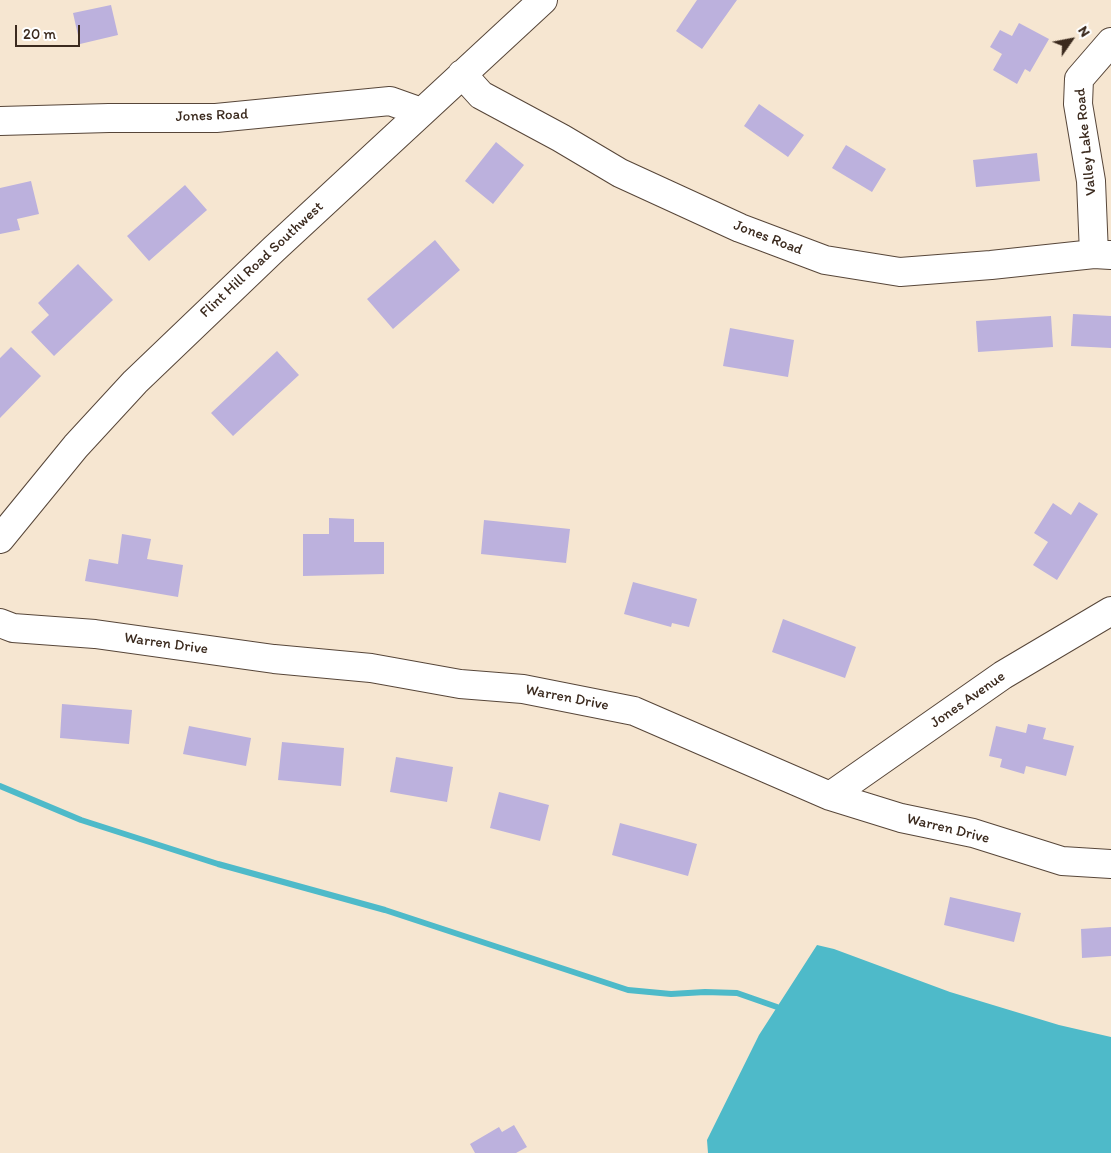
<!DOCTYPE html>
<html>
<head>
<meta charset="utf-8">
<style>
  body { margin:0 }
  #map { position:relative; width:1111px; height:1153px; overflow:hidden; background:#f6e6d1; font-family:Itim,sans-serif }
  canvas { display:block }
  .north { position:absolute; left:1046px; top:15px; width:50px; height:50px; -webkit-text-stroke:4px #fff; paint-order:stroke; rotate:57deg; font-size:14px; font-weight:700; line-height:20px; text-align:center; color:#3b2a1e }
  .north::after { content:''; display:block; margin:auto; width:18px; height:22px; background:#3b2a1e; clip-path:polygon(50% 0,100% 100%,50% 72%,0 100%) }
  .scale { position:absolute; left:15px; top:25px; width:65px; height:22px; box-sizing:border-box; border:2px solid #3b2a1e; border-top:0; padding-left:6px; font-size:15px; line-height:18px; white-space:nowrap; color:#3b2a1e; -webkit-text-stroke:4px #fff; paint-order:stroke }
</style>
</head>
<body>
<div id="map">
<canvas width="1111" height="1153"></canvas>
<div class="north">N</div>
<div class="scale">20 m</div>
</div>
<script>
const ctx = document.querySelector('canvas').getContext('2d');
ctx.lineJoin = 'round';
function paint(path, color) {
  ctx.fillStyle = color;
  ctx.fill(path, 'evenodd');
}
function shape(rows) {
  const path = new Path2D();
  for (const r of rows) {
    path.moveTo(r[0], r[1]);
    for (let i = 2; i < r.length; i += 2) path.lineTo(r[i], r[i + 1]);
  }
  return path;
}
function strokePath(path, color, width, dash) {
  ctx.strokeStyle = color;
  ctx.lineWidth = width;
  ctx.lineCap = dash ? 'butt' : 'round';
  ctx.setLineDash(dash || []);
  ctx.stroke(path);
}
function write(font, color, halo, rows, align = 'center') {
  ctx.font = font + ' Itim,sans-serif';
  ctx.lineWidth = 4;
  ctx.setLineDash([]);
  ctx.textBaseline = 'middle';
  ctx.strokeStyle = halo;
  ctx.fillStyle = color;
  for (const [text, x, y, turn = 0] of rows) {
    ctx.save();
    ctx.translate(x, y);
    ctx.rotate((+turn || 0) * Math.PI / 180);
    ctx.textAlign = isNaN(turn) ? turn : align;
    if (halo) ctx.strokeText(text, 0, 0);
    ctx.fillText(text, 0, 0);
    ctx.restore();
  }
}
paint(shape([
  [817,945,834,949,950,992,1059,1025,1111,1037,1111,1153,708,1153,707,1140,759,1035]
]), '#4ebac9');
strokePath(shape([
  [0,786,81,820,218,864,385,910,628,990,671,994,705,992,737,993,777,1007]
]), '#4ebac9', 6);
paint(shape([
  [697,0,737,0,702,49,676,31],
  [111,5,118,35,80,44,73,13],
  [1019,23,1049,39,1030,72,1025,69,1017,84,993,70,1002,54,990,47,1000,30,1012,36],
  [759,104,804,135,788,157,744,126],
  [496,142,524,165,493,204,465,181],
  [846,145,886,169,872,192,832,168],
  [1037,153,1040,181,976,187,973,160],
  [31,181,39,214,17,219,20,230,0,234,0,188],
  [185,185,207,210,149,261,127,236],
  [435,240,460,270,393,329,367,299],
  [78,264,113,300,54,356,31,332,49,315,38,303],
  [1073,314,1111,316,1111,348,1071,346],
  [1051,316,1053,347,978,352,976,321],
  [730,328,794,340,788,377,723,366],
  [11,347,41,376,0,418,0,358],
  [277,351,299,375,233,436,211,413],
  [1079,502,1098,514,1057,580,1033,565,1048,542,1034,533,1053,503,1071,515],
  [329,518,354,519,354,542,384,542,384,574,303,576,303,534,329,534],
  [484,520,570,529,566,563,481,554],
  [122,534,151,539,147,559,183,565,178,597,85,581,89,559,118,564],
  [633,582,697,599,689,627,672,623,671,627,624,614],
  [783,619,856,647,845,678,772,652],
  [62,704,132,710,129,744,60,738],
  [1028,724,1046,728,1043,739,1074,746,1066,776,1026,766,1024,774,1000,767,1002,759,989,756,996,726,1026,733],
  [189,726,251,738,246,766,183,754],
  [282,742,344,748,341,786,278,780],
  [396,757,453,767,447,802,390,792],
  [499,792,549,805,540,841,490,828],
  [620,823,697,844,688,876,612,855],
  [950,897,1021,913,1014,942,944,925],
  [1111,927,1111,956,1082,958,1081,929],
  [514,1125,527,1147,516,1153,475,1153,470,1144,499,1127,502,1132]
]), '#bcb1dd');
const minor = shape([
  [462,74,481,95,561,138,620,173,740,228,825,260,900,272,991,265,1094,254,1111,255],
  [0,121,109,118,216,118,390,101,421,112],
  [1094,254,1091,181,1078,104,1079,79,1111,42],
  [0,539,76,446,135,382,274,249,543,0],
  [0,623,13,628,95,634,274,659,371,668,460,684,523,689,634,711,830,796,901,818,973,833,1062,861,1111,864],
  [830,796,1003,675,1111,611]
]);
strokePath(minor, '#574639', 30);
strokePath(minor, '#fff', 28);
write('15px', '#3b2a1e', '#fff', [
  ["Jones Road",212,116,-2],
  ["Valley Lake Road",1086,142,-96],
  ["Jones Road",768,238,21],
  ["Flint Hill Road Southwest",262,260,-43],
  ["Warren Drive",166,644,8],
  ["Warren Drive",567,698,11],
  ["Jones Avenue",968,700,-35],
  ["Warren Drive",948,829,14]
]);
</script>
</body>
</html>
